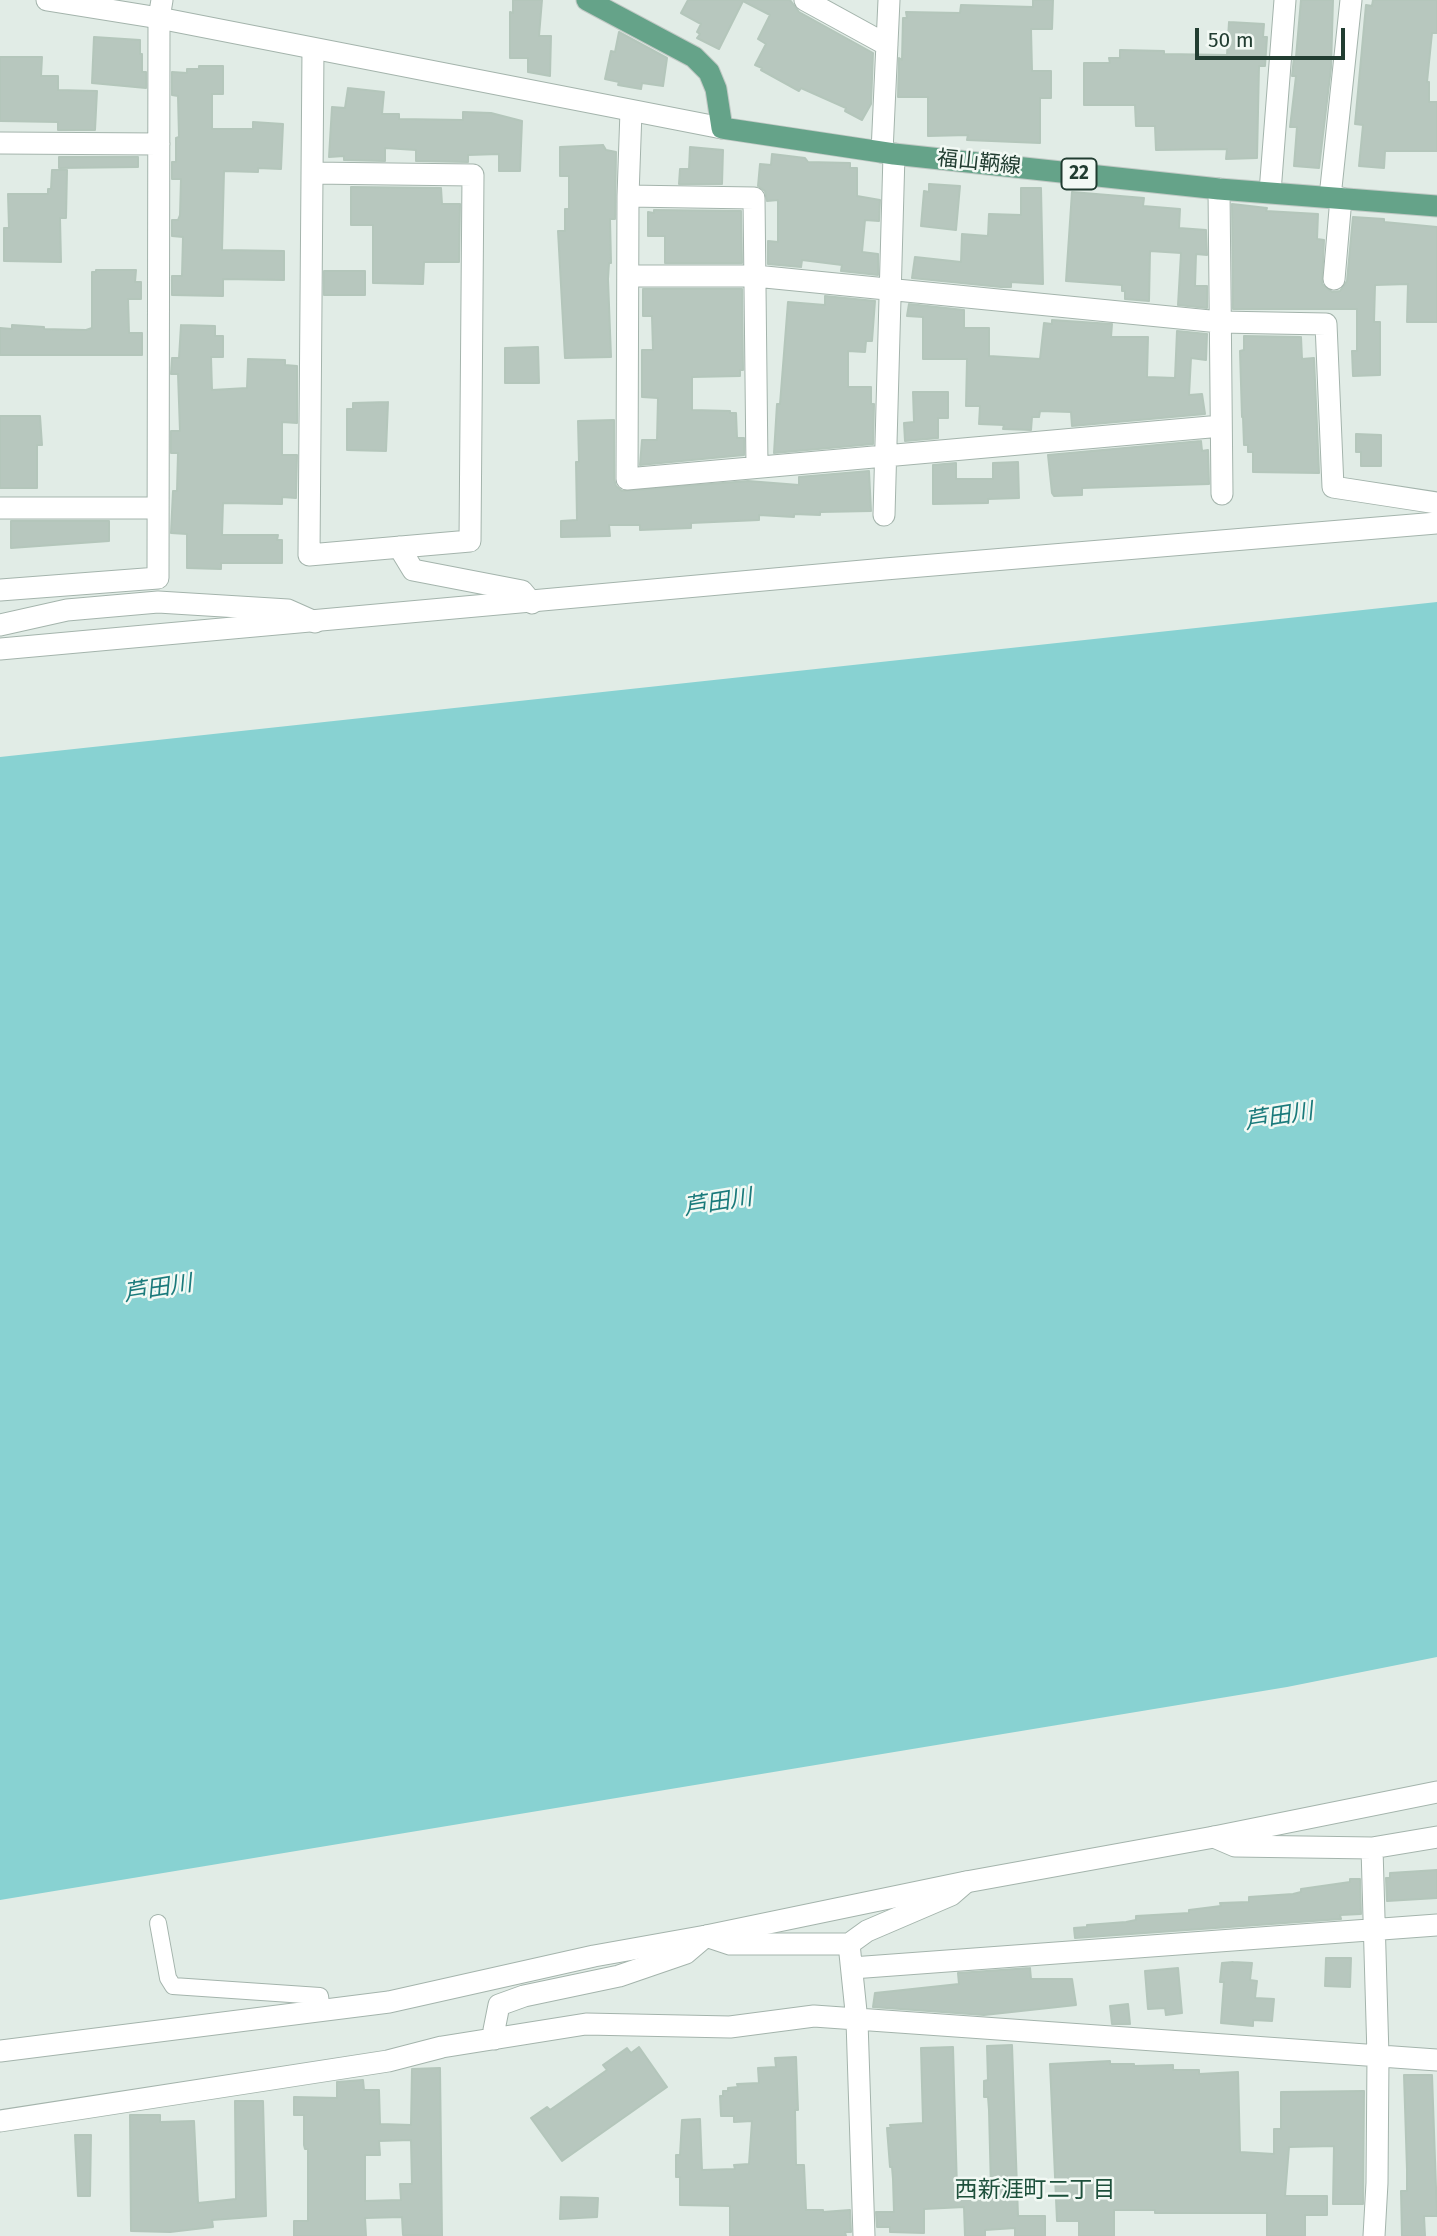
<!DOCTYPE html>
<html>
<head>
<meta charset="utf-8">
<style>
  body { margin:0 }
  #map { position:relative; width:1437px; height:2236px; overflow:hidden; background:#e1ece6; font-family:"Fira Sans",sans-serif }
  canvas { display:block }
  .scale { position:absolute; left:1195px; top:28px; width:150px; height:32px; box-sizing:border-box; border:4px solid #213d31; border-top:0; padding-left:9px; font-size:21px; line-height:24px; white-space:nowrap; color:#213d31; -webkit-text-stroke:5px #f2f9f4; paint-order:stroke }
</style>
</head>
<body>
<div id="map">
<canvas width="1437" height="2236"></canvas>
<div class="scale">50 m</div>
</div>
<script>
const ctx = document.querySelector('canvas').getContext('2d');
ctx.lineJoin = 'round';
function paint(path, color) {
  ctx.fillStyle = color;
  ctx.fill(path, 'evenodd');
}
function shape(rows) {
  const path = new Path2D();
  for (const r of rows) {
    path.moveTo(r[0], r[1]);
    for (let i = 2; i < r.length; i += 2) path.lineTo(r[i], r[i + 1]);
  }
  return path;
}
function strokePath(path, color, width, dash) {
  ctx.strokeStyle = color;
  ctx.lineWidth = width;
  ctx.lineCap = dash ? 'butt' : 'round';
  ctx.setLineDash(dash || []);
  ctx.stroke(path);
}
function write(font, color, halo, rows, align = 'center') {
  ctx.font = font + ' "Fira Sans","Noto Sans JP",sans-serif';
  ctx.lineWidth = 5;
  ctx.setLineDash([]);
  ctx.textBaseline = 'middle';
  ctx.strokeStyle = halo;
  ctx.fillStyle = color;
  for (const [text, x, y, turn = 0] of rows) {
    ctx.save();
    ctx.translate(x, y);
    ctx.rotate((+turn || 0) * Math.PI / 180);
    ctx.textAlign = isNaN(turn) ? turn : align;
    if (halo) ctx.strokeText(text, 0, 0);
    ctx.fillText(text, 0, 0);
    ctx.restore();
  }
}
paint(shape([
  [1437,602,1437,1657,1287,1687,0,1900,0,757]
]), '#88d2d2');
const building = shape([
  [513,0,542,0,539,36,551,36,550,76,528,72,528,58,510,58,510,12,513,13,513,0],
  [688,0,790,0,799,12,873,53,871,104,862,120,845,111,846,108,801,88,799,91,761,70,762,68,755,65,766,44,758,39,770,15,743,1,719,49,697,38,700,34,697,32,701,24,681,13,688,0],
  [1033,0,1053,0,1052,29,1031,29,1032,71,1051,71,1051,98,1040,98,1040,143,967,140,968,135,928,136,928,97,898,97,899,58,902,60,903,18,907,18,906,12,960,13,961,5,1033,7,1033,0],
  [1301,0,1333,0,1331,68,1319,168,1294,166,1297,127,1290,127,1296,76,1292,76,1294,57,1296,57,1301,0],
  [1373,0,1437,0,1437,33,1432,33,1427,82,1429,82,1429,102,1437,102,1437,151,1385,151,1384,168,1359,166,1363,125,1355,124,1366,5,1372,6,1373,0],
  [1229,22,1264,24,1263,37,1267,37,1265,66,1259,66,1257,158,1226,159,1227,149,1156,150,1155,126,1136,126,1135,105,1084,105,1084,63,1110,63,1109,58,1120,58,1120,50,1164,51,1164,54,1227,55,1229,22],
  [619,32,667,58,663,86,642,83,641,89,618,85,619,82,605,79,611,51,615,52,619,32],
  [94,37,140,40,140,54,142,54,142,72,146,72,146,88,92,83,94,37],
  [0,57,42,57,41,76,58,76,58,90,97,91,95,130,58,130,58,122,0,121,0,57],
  [199,66,223,66,223,94,212,94,212,129,253,129,253,122,283,124,281,169,258,168,258,172,224,171,222,250,284,251,284,280,223,279,223,296,172,295,172,276,182,276,183,237,172,236,172,220,178,220,180,215,181,179,172,179,172,162,176,162,176,138,179,137,178,96,172,95,172,72,187,73,187,69,199,69,199,66],
  [348,88,384,92,382,114,399,114,399,119,463,120,463,112,491,113,522,121,520,171,499,171,499,154,468,155,468,162,416,161,416,150,385,148,385,161,344,160,344,156,329,157,332,107,345,108,348,88],
  [603,145,606,150,616,152,615,219,610,219,611,263,609,263,608,279,611,357,565,358,558,231,565,231,565,209,569,209,569,176,560,176,560,147,603,145],
  [690,147,723,150,722,184,679,184,680,169,689,169,690,147],
  [772,154,805,158,808,162,850,163,850,168,857,168,857,196,880,200,879,221,865,220,862,252,878,254,878,275,841,271,842,265,802,260,801,267,768,264,768,241,778,242,778,200,767,201,765,191,758,186,760,164,771,165,772,154],
  [59,157,138,157,138,167,59,168,59,157],
  [52,170,67,170,66,218,60,218,61,262,4,261,4,228,9,228,8,194,48,194,48,189,51,189,52,170],
  [929,184,960,186,956,230,921,226,924,191,929,192,929,184],
  [351,187,441,188,442,204,460,204,459,262,424,262,423,284,373,283,373,225,351,225,351,187],
  [1021,188,1041,188,1043,284,1011,282,1011,287,1001,287,912,278,915,257,961,262,962,234,988,236,989,214,1021,215,1021,188],
  [1072,192,1144,198,1143,206,1180,209,1179,228,1206,230,1207,255,1196,254,1195,286,1207,286,1207,308,1178,305,1181,253,1150,251,1149,301,1125,299,1125,291,1122,291,1122,285,1066,281,1072,192],
  [1232,204,1267,208,1266,211,1318,214,1317,239,1324,240,1322,284,1332,292,1340,291,1347,281,1353,217,1384,219,1384,222,1437,227,1437,322,1407,322,1408,284,1375,285,1374,322,1380,322,1380,375,1353,376,1352,351,1357,351,1357,309,1233,309,1232,204],
  [654,210,741,211,742,263,665,263,665,236,648,236,648,212,654,213,654,210],
  [96,270,136,270,135,282,141,282,141,299,128,299,129,333,142,333,142,355,0,355,0,328,12,329,12,325,44,327,44,329,86,330,92,328,92,272,96,272,96,270],
  [324,271,365,271,365,295,324,295,324,271],
  [643,289,742,289,743,370,740,370,740,376,692,377,692,410,730,411,730,413,736,413,737,438,744,438,744,455,640,465,642,440,657,440,658,398,642,397,642,350,653,350,652,316,643,316,643,289],
  [825,296,875,301,872,341,866,341,865,352,848,351,848,387,871,387,871,404,874,404,873,444,774,453,777,404,780,404,788,302,825,305,825,296],
  [909,304,964,310,964,328,989,328,989,356,1040,359,1044,323,1052,324,1052,320,1112,324,1111,337,1148,337,1147,377,1175,378,1177,331,1207,334,1206,360,1191,358,1189,395,1202,394,1205,414,1072,426,1071,412,1040,411,1039,417,1032,417,1031,430,1003,429,1004,425,979,424,980,406,966,406,967,359,923,359,923,317,907,316,909,304],
  [181,325,215,326,215,336,223,336,223,357,211,357,212,390,247,388,248,359,285,360,285,365,297,366,297,423,282,422,282,455,297,455,296,498,282,497,282,504,223,503,222,535,278,535,277,540,282,540,282,563,221,563,221,569,187,568,187,534,171,533,173,491,177,491,178,453,171,453,171,431,180,431,178,374,171,374,172,358,179,358,181,325],
  [1244,336,1301,337,1302,359,1314,358,1319,473,1253,472,1253,452,1248,452,1248,445,1244,445,1243,417,1242,417,1240,351,1244,350,1244,336],
  [538,347,539,383,505,383,505,348,538,347],
  [913,392,948,392,948,418,938,418,938,438,905,441,904,423,914,422,913,392],
  [388,402,386,451,347,450,347,409,353,409,353,403,388,402],
  [0,416,40,416,42,445,37,445,37,488,0,488,0,416],
  [614,420,614,479,616,486,622,491,748,481,799,485,799,477,869,471,871,511,820,512,820,515,794,514,794,517,759,515,759,520,691,523,691,528,640,530,640,525,609,525,610,536,561,537,561,521,577,520,576,462,579,462,578,421,614,420],
  [1356,434,1381,435,1381,466,1361,466,1361,452,1356,452,1356,434],
  [1201,441,1202,451,1208,450,1209,484,1082,488,1082,495,1054,496,1052,493,1048,455,1201,441],
  [1018,462,1019,498,988,499,988,503,933,504,933,465,956,463,956,479,993,479,993,463,1018,462],
  [11,521,109,521,109,541,11,548,11,521],
  [1437,1870,1437,1898,1387,1901,1386,1878,1390,1878,1390,1873,1437,1870],
  [1350,1879,1360,1879,1361,1914,1340,1915,1341,1919,1075,1938,1074,1928,1087,1927,1087,1925,1126,1922,1136,1920,1136,1916,1189,1913,1189,1910,1221,1906,1220,1903,1249,1902,1249,1897,1293,1894,1301,1892,1301,1889,1350,1882,1350,1879],
  [1326,1958,1351,1958,1350,1987,1325,1986,1326,1958],
  [1233,1962,1252,1963,1250,1980,1257,1981,1255,1998,1274,1999,1272,2021,1253,2020,1253,2026,1221,2023,1224,1982,1220,1982,1222,1963,1233,1962],
  [1030,1968,1031,1979,1072,1979,1076,2005,984,2015,873,2007,875,1993,959,1984,958,1973,1030,1968],
  [1178,1968,1182,2013,1166,2015,1165,2008,1148,2009,1145,1971,1178,1968],
  [1128,2004,1130,2024,1112,2024,1110,2006,1128,2004],
  [1012,2045,1018,2216,1045,2216,1045,2236,1015,2236,1015,2228,985,2230,985,2236,965,2236,964,2207,924,2209,924,2233,890,2232,890,2227,877,2227,876,2212,894,2212,893,2179,892,2167,890,2167,887,2128,891,2128,890,2125,923,2123,921,2048,953,2047,957,2189,961,2189,961,2192,991,2190,989,2110,988,2097,984,2097,984,2081,988,2080,987,2046,1012,2045],
  [639,2047,667,2087,562,2161,531,2118,547,2107,550,2110,607,2070,603,2065,627,2048,631,2053,639,2047],
  [796,2057,798,2110,795,2110,796,2165,804,2165,806,2210,823,2210,823,2212,850,2210,851,2232,845,2232,846,2236,730,2236,730,2206,680,2205,680,2177,676,2177,676,2155,680,2155,682,2120,700,2119,702,2170,735,2169,734,2165,749,2164,752,2121,734,2122,734,2116,721,2116,720,2096,723,2096,723,2091,728,2091,728,2088,738,2087,737,2084,759,2083,758,2068,776,2067,775,2058,796,2057],
  [1110,2061,1110,2064,1134,2064,1134,2066,1173,2065,1173,2070,1199,2070,1199,2074,1238,2072,1240,2152,1274,2154,1274,2129,1281,2129,1281,2092,1364,2091,1363,2204,1333,2204,1334,2146,1289,2147,1285,2196,1327,2196,1327,2215,1305,2215,1305,2236,1267,2236,1267,2213,1155,2213,1155,2210,1114,2210,1114,2236,1079,2236,1079,2221,1057,2221,1050,2064,1110,2061],
  [440,2068,442,2236,403,2235,402,2217,365,2218,366,2236,294,2236,294,2221,308,2221,308,2149,305,2149,304,2145,304,2115,294,2115,294,2097,337,2098,337,2082,363,2080,364,2090,379,2090,380,2124,411,2125,412,2069,440,2068],
  [411,2140,412,2184,400,2184,401,2200,365,2201,365,2155,380,2155,379,2141,411,2140],
  [1404,2075,1432,2075,1437,2216,1424,2216,1425,2236,1402,2236,1401,2191,1407,2191,1407,2170,1404,2075],
  [235,2101,263,2101,266,2216,212,2220,213,2227,170,2232,131,2231,130,2115,160,2115,160,2122,194,2121,198,2203,236,2199,235,2101],
  [75,2135,91,2135,90,2196,78,2196,75,2135],
  [561,2197,598,2198,597,2217,560,2219,561,2197]
]);
paint(building, '#b7c7be');
strokePath(building, '#b4c6bb', 2);
const pedestrian = shape([
  [158,1923,168,1978,173,1986,320,1996,322,2011]
]);
const minor = shape([
  [805,0,887,45],
  [631,111,628,196,627,479,1221,426],
  [0,143,159,144],
  [882,152,889,0],
  [312,173,473,175,470,541,309,555,313,49],
  [1219,189,1222,494],
  [1270,192,1285,0],
  [628,196,754,198,757,467],
  [1330,197,1351,0],
  [628,276,755,276,1220,322,1326,324,1333,487,1437,503],
  [1334,279,1341,198],
  [0,508,158,508],
  [884,515,894,154],
  [399,547,413,570,522,591,532,603],
  [0,590,158,578,159,18,162,0],
  [0,625,67,610,158,602,288,610,315,622],
  [1214,1837,1235,1846,1372,1848,1437,1837],
  [1372,1848,1378,2056,1377,2183,1374,2236],
  [849,1944,867,1931,951,1895,966,1882],
  [852,1968,1437,1925],
  [494,2039,494,2030,499,2005,524,1996,619,1976,686,1953,706,1936,730,1944,849,1944,857,2021,864,2236],
  [0,2121,388,2061,442,2047,586,2024,730,2027,814,2016,1437,2060]
]);
const tertiary = shape([
  [47,0,159,18,722,128],
  [0,649,885,569,1437,523],
  [0,2051,389,2002,594,1956,706,1936,966,1882,1214,1837,1437,1792]
]);
const primary = shape([
  [587,0,694,57,709,72,716,89,722,128,894,154,1219,189,1437,206]
]);
strokePath(pedestrian, '#a4b4ac', 18);
strokePath(minor, '#a4b4ac', 23);
strokePath(tertiary, '#a4b4ac', 23);
strokePath(primary, '#c1c9c5', 23);
strokePath(pedestrian, '#fff', 16);
strokePath(minor, '#fff', 21);
strokePath(tertiary, '#fff', 21);
strokePath(primary, '#65a389', 21);
for (const [x, y, w] of [
  [1079,174,35]
]) {
  const box = new Path2D();
  box.roundRect(x - w / 2, y - 15.5, w, 31, 5);
  ctx.fillStyle = '#f2f9f4';
  ctx.fill(box);
  strokePath(box, '#213d31', 2);
}
write('bold 19px', '#213d31', null, [
  ["22",1079,174]
]);
write('21px', '#213d31', '#f2f9f4', [
  ["福山鞆線",979,163,6]
]);
write('italic 23px', '#1a7a7b', '#f2f9f4', [
  ["芦田川",1279,1117,-9],
  ["芦田川",718,1203,-9],
  ["芦田川",158,1289,-9]
]);
write('23px', '#1d503b', '#f2f9f4', [
  ["西新涯町二丁目",1035,2191]
]);
</script>
</body>
</html>
